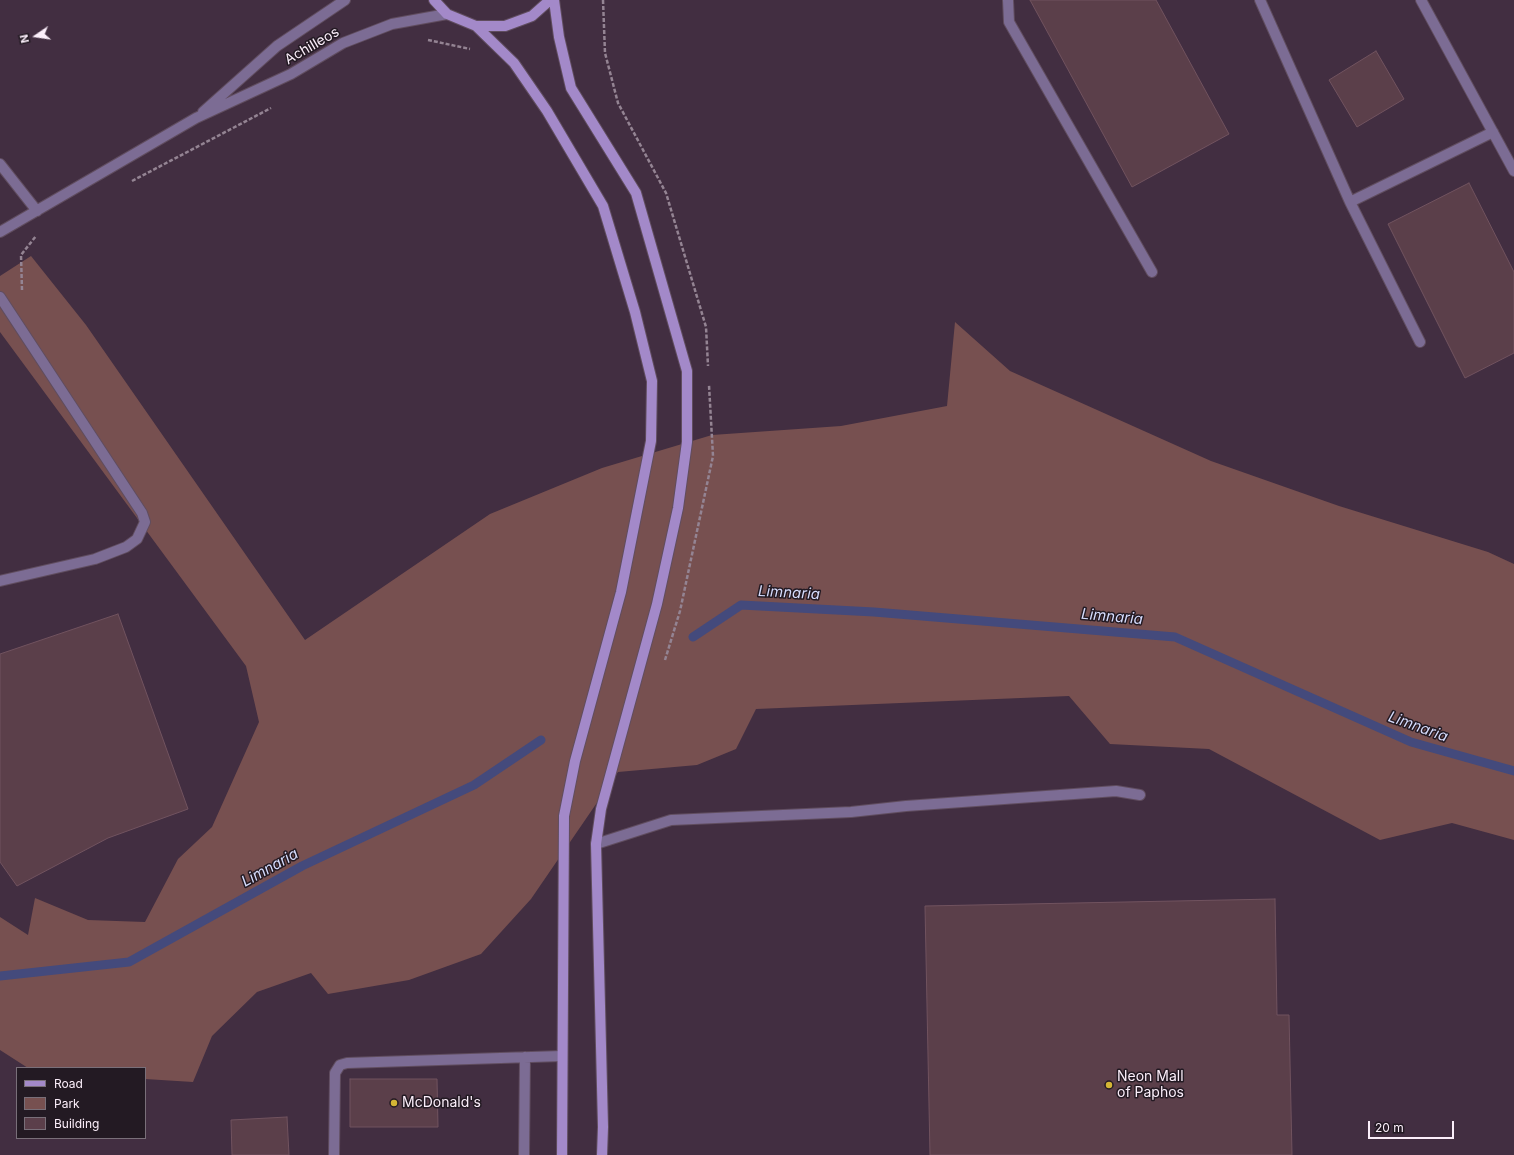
<!DOCTYPE html>
<html>
<head>
<meta charset="utf-8">
<style>
  body { margin:0 }
  #map { position:relative; width:1514px; height:1155px; overflow:hidden; background:#422e41; font-family:Inter,sans-serif }
  canvas { display:block }
  .legend { position:absolute; left:16px; top:1067px; width:130px; height:72px; box-sizing:border-box; background:#231a23; border:1px solid #796f79; margin:0; padding:5px 7px; list-style:none; font-size:12px; color:#fbeefa }
  .legend li { display:flex; align-items:center; gap:8px; height:20px }
  .legend b { width:20px; border:1px solid #796f79 }
  .north { position:absolute; left:16px; top:16px; width:40px; height:40px; -webkit-text-stroke:3px #231a23; paint-order:stroke; rotate:257deg; font-size:11px; font-weight:700; line-height:16px; text-align:center; color:#fbeefa }
  .north::after { content:''; display:block; margin:auto; width:14px; height:18px; background:#fbeefa; clip-path:polygon(50% 0,100% 100%,50% 72%,0 100%) }
  .scale { position:absolute; left:1368px; top:1121px; width:86px; height:18px; box-sizing:border-box; border:2px solid #fbeefa; border-top:0; padding-left:5px; font-size:12px; line-height:14px; white-space:nowrap; color:#fbeefa; -webkit-text-stroke:3px #231a23; paint-order:stroke }
</style>
</head>
<body>
<div id="map">
<canvas width="1514" height="1155"></canvas>
<ul class="legend">
<li><b style="height:5px;background:#a389c9"></b>Road</li>
<li><b style="height:11px;background:#775050"></b>Park</li>
<li><b style="height:11px;background:#5b3f4a"></b>Building</li>
</ul>
<div class="north">N</div>
<div class="scale">20 m</div>
</div>
<script>
const ctx = document.querySelector('canvas').getContext('2d');
ctx.lineJoin = 'round';
function paint(path, color) {
  ctx.fillStyle = color;
  ctx.fill(path, 'evenodd');
}
function shape(rows) {
  const path = new Path2D();
  for (const r of rows) {
    path.moveTo(r[0], r[1]);
    for (let i = 2; i < r.length; i += 2) path.lineTo(r[i], r[i + 1]);
  }
  return path;
}
function strokePath(path, color, width, dash) {
  ctx.strokeStyle = color;
  ctx.lineWidth = width;
  ctx.lineCap = dash ? 'butt' : 'round';
  ctx.setLineDash(dash || []);
  ctx.stroke(path);
}
function write(font, color, halo, rows, align = 'center') {
  ctx.font = font + ' Inter,sans-serif';
  ctx.lineWidth = 3;
  ctx.setLineDash([]);
  ctx.textBaseline = 'middle';
  ctx.strokeStyle = halo;
  ctx.fillStyle = color;
  for (const [text, x, y, turn = 0] of rows) {
    ctx.save();
    ctx.translate(x, y);
    ctx.rotate((+turn || 0) * Math.PI / 180);
    ctx.textAlign = isNaN(turn) ? turn : align;
    if (halo) ctx.strokeText(text, 0, 0);
    ctx.fillText(text, 0, 0);
    ctx.restore();
  }
}
paint(shape([
  [31,256,86,325,305,640,490,514,602,468,712,435,841,426,947,406,955,322,1010,371,1211,461,1339,506,1488,552,1514,564,1514,840,1452,823,1380,840,1209,749,1110,744,1069,696,756,709,736,749,697,765,618,772,531,899,481,954,409,980,328,994,311,973,257,992,212,1036,193,1082,145,1079,145,1068,28,1068,0,1050,0,917,28,935,35,898,88,920,145,922,178,859,212,827,259,722,246,666,0,332,0,276]
]), '#775050');
strokePath(shape([
  [693,637,741,605,874,612,1175,637,1411,742,1514,771],
  [0,976,129,962,302,866,474,785,541,740]
]), '#444a7c', 9);
const building = shape([
  [1030,0,1156,0,1229,134,1132,187,1030,0],
  [1376,51,1404,99,1357,127,1329,80,1376,51],
  [1469,183,1514,272,1514,353,1465,378,1388,224,1469,183],
  [118,614,188,809,108,838,17,886,0,862,0,654,118,614],
  [1275,899,1277,1015,1289,1015,1292,1155,930,1155,925,906,1275,899],
  [350,1079,437,1079,438,1127,350,1127,350,1079],
  [287,1117,289,1155,232,1155,231,1120,287,1117]
]);
paint(building, '#5b3f4a');
strokePath(building, '#71535f', 1);
const lane = shape([
  [1008,0,1009,22,1152,272],
  [1260,0,1350,202,1420,342],
  [1421,0,1514,171],
  [1350,202,1493,132],
  [596,844,671,820,851,812,906,806,1116,791,1140,795],
  [334,1155,335,1073,340,1065,347,1063,562,1056],
  [524,1155,525,1057]
]);
const street = shape([
  [203,112,277,46,345,0],
  [0,164,37,211],
  [0,232,196,118,291,74,343,43,392,24,447,14],
  [0,297,142,513,145,522,137,539,126,547,95,559,0,581]
]);
const secondary = shape([
  [434,0,447,14,476,26,505,26,532,16,550,0],
  [554,0,559,37,571,88,636,193,687,371,687,442,678,508,657,604,601,809,596,844,603,1127,602,1155],
  [476,26,514,63,547,111,603,206,635,312,652,381,651,441,621,592,575,761,564,816,562,1155]
]);
strokePath(lane, '#604d5f', 12);
strokePath(street, '#604d5f', 12);
strokePath(secondary, '#604d5f', 12);
strokePath(shape([
  [603,0,605,53,618,103,666,193,706,327,708,366],
  [428,40,470,49],
  [132,181,271,108],
  [22,290,21,255,36,236],
  [665,660,680,611,713,456,709,385]
]), '#948493', 2.5, [4, 2]);
strokePath(lane, '#7c6c94', 10);
strokePath(street, '#7c6c94', 10);
strokePath(secondary, '#a389c9', 10);
for (const [x, y, r, color] of [
  [1109,1085,4,"#d4b635"],
  [394,1103,4,"#d4b635"]
]) {
  const dot = new Path2D();
  dot.arc(x, y, r, 0, 2 * Math.PI);
  ctx.fillStyle = color;
  ctx.fill(dot);
  strokePath(dot, '#231a23', 1.5);
}
write('14px', '#fbeefa', '#231a23', [
  ["Achilleos",312,46,-30]
]);
write('14px', '#fbeefa', '#231a23', [
  ["Neon Mall",1117,1077],
  ["of Paphos",1117,1093],
  ["McDonald's",402,1103]
], 'left');
write('italic 15px', '#d6dcfd', '#231a23', [
  ["Limnaria",789,593,3],
  ["Limnaria",1112,617,5],
  ["Limnaria",1418,727,20],
  ["Limnaria",270,868,-29]
]);
</script>
</body>
</html>
